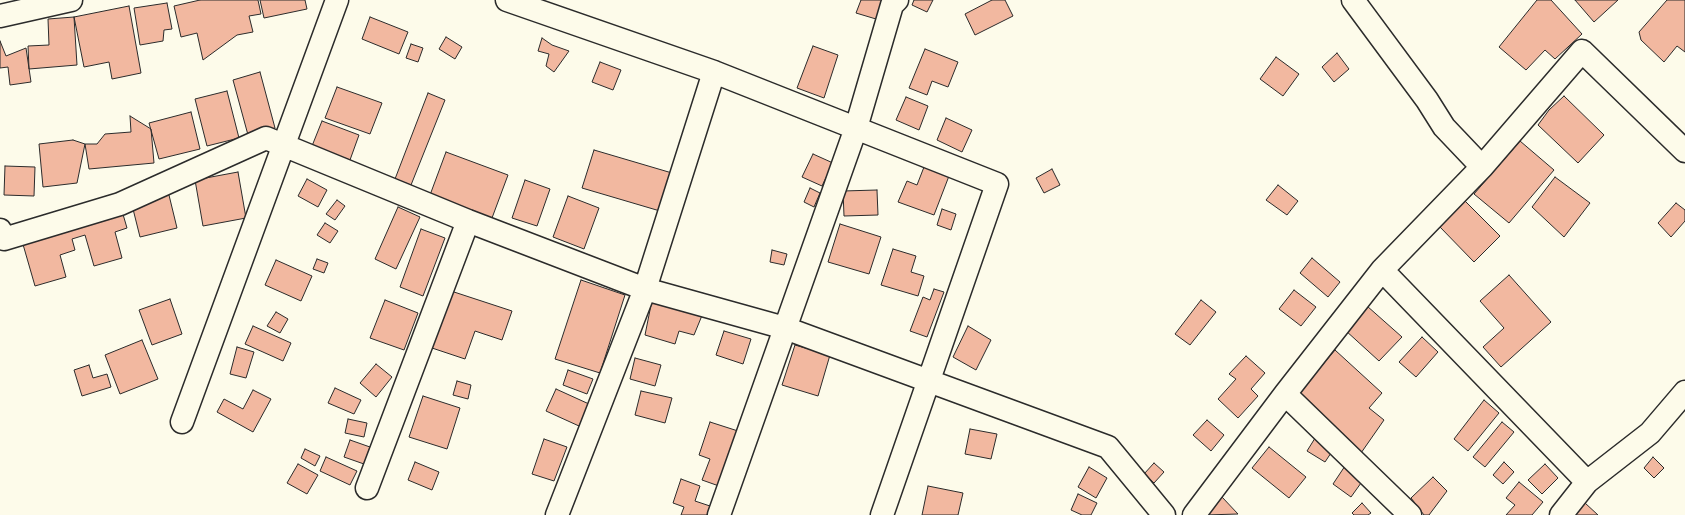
<!DOCTYPE html>
<html>
<head>
<meta charset="utf-8">
<style>
  body { margin:0 }
  canvas { display:block; background:#fdfbea }
</style>
</head>
<body>
<canvas width="1685" height="515"></canvas>
<script>
const ctx = document.querySelector('canvas').getContext('2d');
ctx.lineJoin = 'round';
function paint(path, color) {
  ctx.fillStyle = color;
  ctx.fill(path, 'evenodd');
}
function shape(rows) {
  const path = new Path2D();
  for (const r of rows) {
    path.moveTo(r[0], r[1]);
    for (let i = 2; i < r.length; i += 2) path.lineTo(r[i], r[i + 1]);
  }
  return path;
}
function strokePath(path, color, width, dash) {
  ctx.strokeStyle = color;
  ctx.lineWidth = width;
  ctx.lineCap = dash ? 'butt' : 'round';
  ctx.setLineDash(dash || []);
  ctx.stroke(path);
}
const building = shape([
  [200,0,258,0,261,14,249,16,253,32,237,35,203,60,197,33,181,37,174,6,200,0],
  [260,0,305,0,307,9,264,18,260,0],
  [861,0,884,0,876,19,856,13,861,0],
  [914,0,933,0,927,12,912,5,914,0],
  [992,0,1005,0,1013,16,975,35,965,14,992,0],
  [1537,0,1551,0,1582,34,1555,59,1545,50,1526,70,1499,47,1537,0],
  [1575,0,1618,0,1594,22,1575,0],
  [1667,0,1685,0,1685,52,1677,46,1664,62,1641,40,1639,32,1667,0],
  [167,3,172,29,164,30,163,41,140,45,134,8,167,3],
  [129,6,141,73,112,79,109,62,84,67,74,17,129,6],
  [74,17,77,65,29,69,28,46,49,45,48,19,74,17],
  [370,17,408,32,399,54,362,39,370,17],
  [446,37,462,47,455,59,439,49,446,37],
  [542,38,552,45,569,51,554,72,546,66,549,54,538,51,542,38],
  [0,41,6,56,26,48,31,82,10,85,8,67,0,68,0,41],
  [411,44,423,48,418,62,406,58,411,44],
  [813,46,838,55,824,98,797,88,813,46],
  [925,49,958,62,948,87,932,81,927,95,909,88,925,49],
  [1337,53,1349,69,1334,82,1322,67,1337,53],
  [1276,57,1299,74,1283,96,1260,79,1276,57],
  [600,62,621,70,613,90,592,82,600,62],
  [260,72,275,128,248,135,233,80,260,72],
  [337,87,382,103,370,134,325,118,337,87],
  [227,91,239,138,207,146,195,99,227,91],
  [428,93,445,100,411,185,395,179,428,93],
  [1564,96,1604,135,1578,163,1538,125,1549,110,1564,96],
  [906,97,928,106,919,130,896,120,906,97],
  [191,112,200,149,159,159,149,123,191,112],
  [130,116,151,129,154,163,89,169,85,144,97,144,105,134,131,132,130,116],
  [946,118,972,130,962,152,937,140,946,118],
  [322,121,359,135,350,160,312,146,322,121],
  [73,140,85,144,77,183,43,187,39,144,73,140],
  [1520,141,1554,170,1509,223,1474,194,1520,141],
  [594,150,672,173,660,211,582,188,594,150],
  [446,152,508,175,492,218,430,195,446,152],
  [813,154,833,163,822,186,802,177,813,154],
  [5,166,35,167,34,196,4,195,5,166],
  [924,167,949,176,934,215,898,202,907,181,917,185,924,167],
  [1052,169,1060,185,1044,193,1036,178,1052,169],
  [238,172,246,218,203,226,195,180,238,172],
  [1555,177,1590,203,1564,237,1532,207,1555,177],
  [307,179,327,190,318,207,298,196,307,179],
  [525,180,550,189,537,226,512,218,525,180],
  [1278,185,1298,201,1287,215,1266,200,1278,185],
  [810,188,820,193,814,207,804,202,810,188],
  [877,190,878,215,844,216,843,191,877,190],
  [168,191,177,228,140,237,131,201,168,191],
  [568,196,599,208,584,249,553,237,568,196],
  [337,200,345,206,335,220,326,214,337,200],
  [1465,201,1500,236,1474,262,1439,226,1465,201],
  [1676,203,1685,210,1685,221,1671,237,1658,223,1676,203],
  [120,204,127,228,115,232,122,258,94,266,85,235,72,239,75,250,60,255,66,277,35,286,20,234,120,204],
  [398,207,420,217,396,269,375,259,398,207],
  [942,209,956,214,951,230,937,225,942,209],
  [325,223,338,231,330,243,317,235,325,223],
  [840,224,881,237,869,274,828,262,840,224],
  [421,229,445,238,423,296,400,287,421,229],
  [893,249,916,256,911,272,924,276,918,296,881,285,893,249],
  [772,250,787,254,784,265,770,262,772,250],
  [1312,258,1340,282,1328,297,1300,273,1312,258],
  [317,259,328,263,324,273,313,269,317,259],
  [276,260,312,276,301,301,265,285,276,260],
  [1509,275,1551,322,1501,367,1483,347,1504,328,1480,301,1509,275],
  [581,280,625,295,600,373,555,359,581,280],
  [934,289,944,292,927,337,910,331,923,297,930,300,934,289],
  [1294,290,1316,307,1301,326,1279,309,1294,290],
  [451,291,512,311,502,340,475,331,465,359,432,348,451,291],
  [170,299,182,334,152,345,139,310,170,299],
  [385,300,418,313,404,350,370,338,385,300],
  [652,300,703,313,694,335,679,331,675,344,645,335,652,300],
  [1201,300,1216,312,1190,345,1175,334,1201,300],
  [1367,306,1402,337,1379,361,1345,330,1367,306],
  [276,312,288,319,280,333,267,326,276,312],
  [253,326,291,343,283,361,245,344,253,326],
  [968,326,991,340,976,370,953,357,968,326],
  [724,331,751,339,743,364,716,355,724,331],
  [1422,337,1438,352,1416,377,1399,362,1422,337],
  [142,340,158,379,120,394,105,355,142,340],
  [795,345,830,355,818,396,782,385,795,345],
  [237,347,254,352,246,378,230,374,237,347],
  [1335,350,1382,393,1369,408,1384,420,1361,453,1297,395,1335,350],
  [1246,356,1265,373,1251,389,1258,396,1238,418,1218,399,1236,379,1229,374,1246,356],
  [635,358,661,365,655,386,630,379,635,358],
  [376,364,392,377,376,397,360,383,376,364],
  [89,365,93,378,107,374,111,387,82,396,74,370,89,365],
  [568,370,593,379,587,394,563,385,568,370],
  [457,381,471,385,468,399,453,395,457,381],
  [335,388,361,400,354,414,328,403,335,388],
  [556,389,589,404,579,426,546,411,556,389],
  [253,390,271,399,253,432,217,412,224,399,243,409,253,390],
  [641,391,672,398,665,423,635,415,641,391],
  [423,396,460,408,447,449,409,437,423,396],
  [1484,400,1499,413,1468,451,1454,439,1484,400],
  [348,419,367,423,364,437,345,433,348,419],
  [1207,420,1224,435,1211,451,1193,435,1207,420],
  [710,422,738,431,719,486,702,480,710,459,699,455,710,422],
  [1502,422,1514,432,1485,467,1473,457,1502,422],
  [970,429,997,434,991,459,965,454,970,429],
  [1317,435,1335,447,1325,462,1307,451,1317,435],
  [544,439,567,447,554,481,532,474,544,439],
  [350,440,370,447,364,464,344,457,350,440],
  [1269,447,1306,477,1289,498,1252,468,1269,447],
  [305,449,320,456,315,466,301,458,305,449],
  [326,457,357,471,350,485,320,471,326,457],
  [1653,457,1664,468,1654,478,1644,468,1653,457],
  [415,462,439,472,432,490,408,480,415,462],
  [1504,462,1514,472,1503,484,1493,475,1504,462],
  [1154,463,1164,472,1154,483,1144,474,1154,463],
  [1347,463,1366,476,1351,497,1333,484,1347,463],
  [298,464,318,475,307,494,287,483,298,464],
  [1545,464,1558,478,1542,494,1528,480,1545,464],
  [1089,467,1107,478,1096,498,1078,487,1089,467],
  [1433,477,1447,491,1429,515,1424,515,1411,498,1433,477],
  [681,479,700,486,695,501,710,506,707,515,681,515,684,507,673,503,681,479],
  [1519,482,1543,502,1532,515,1506,515,1515,505,1506,498,1519,482],
  [928,486,963,493,958,515,922,515,928,486],
  [1078,494,1097,503,1091,515,1082,515,1071,510,1078,494],
  [1222,497,1238,514,1205,515,1222,497],
  [1362,503,1371,513,1368,515,1354,515,1352,513,1362,503],
  [1585,503,1598,515,1574,515,1585,503]
]);
paint(building, '#f2b8a0');
strokePath(building, '#2b2b2b', 1);
const minor = shape([
  [507,0,714,72,997,184,882,515],
  [1353,0,1427,100,1444,127,1482,167],
  [0,16,71,0],
  [0,230,4,239,120,204,266,138,468,221,645,289,785,328,1108,447,1164,515],
  [1382,270,1587,482],
  [1285,394,1410,515],
  [182,422,337,0],
  [367,488,468,221],
  [557,515,645,289,714,72],
  [719,515,856,128,892,5,897,0],
  [1194,515,1285,394,1382,270,1482,167,1582,51,1685,151],
  [1561,515,1587,482,1650,433,1685,392]
]);
strokePath(minor, '#2b2b2b', 25);
strokePath(minor, '#fdfbea', 22);
</script>
</body>
</html>
